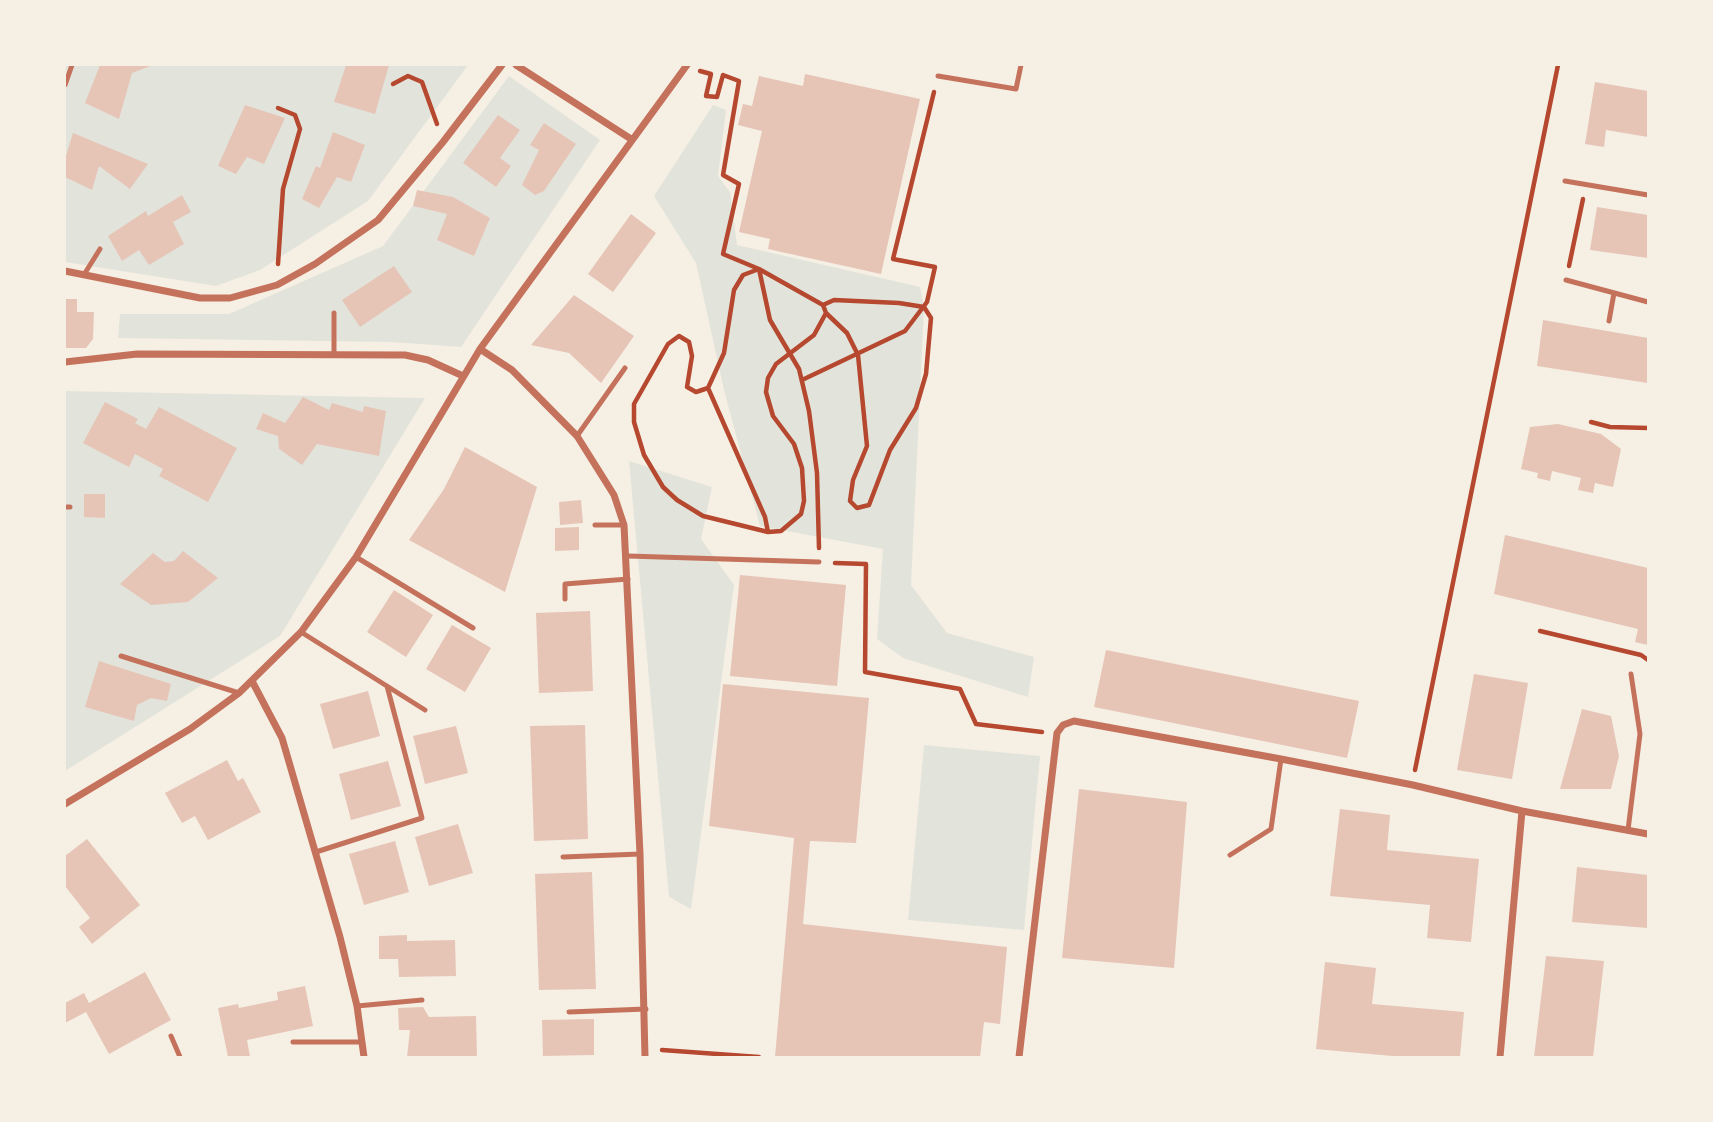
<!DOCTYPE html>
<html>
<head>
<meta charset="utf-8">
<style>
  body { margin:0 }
  #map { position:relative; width:1713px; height:1122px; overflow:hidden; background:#f6efe4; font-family:"Roboto Condensed",sans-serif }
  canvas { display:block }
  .frame { position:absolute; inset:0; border:66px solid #f6efe4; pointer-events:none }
</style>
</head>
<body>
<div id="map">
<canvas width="1713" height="1122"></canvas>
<div class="frame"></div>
</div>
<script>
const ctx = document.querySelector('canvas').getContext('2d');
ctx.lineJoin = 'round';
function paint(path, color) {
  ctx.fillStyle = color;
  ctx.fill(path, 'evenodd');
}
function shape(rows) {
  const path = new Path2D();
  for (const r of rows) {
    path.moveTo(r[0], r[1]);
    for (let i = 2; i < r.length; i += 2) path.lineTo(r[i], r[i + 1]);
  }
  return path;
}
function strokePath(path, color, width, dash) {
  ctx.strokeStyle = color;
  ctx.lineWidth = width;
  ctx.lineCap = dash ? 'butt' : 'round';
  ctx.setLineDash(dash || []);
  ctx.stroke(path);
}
paint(shape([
  [65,65,468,65,368,201,260,270,216,286,65,262],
  [509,76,600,140,461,347,392,342,118,338,120,314,229,314,383,246],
  [713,105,726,110,718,176,730,192,737,245,920,287,924,307,911,585,947,633,1034,657,1028,697,903,658,877,639,883,549,760,526,724,390,696,263,654,196],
  [65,391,425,398,280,636,65,771],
  [629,461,712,487,701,539,734,585,691,909,669,897],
  [924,745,1040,756,1024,930,908,920]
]), '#e2e4dc');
paint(shape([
  [100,65,153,65,132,73,119,119,85,103],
  [346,65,389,65,375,114,334,102],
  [805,74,920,99,881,274,768,249,770,239,739,232,762,131,738,125,743,104,752,106,759,76,803,86],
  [1595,82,1648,91,1648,137,1606,130,1604,147,1585,144],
  [245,105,285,118,264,164,247,157,236,174,218,166],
  [498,115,520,130,500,158,511,166,496,187,463,163],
  [544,123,576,144,544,191,535,195,522,185,539,150,530,145],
  [333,132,365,145,351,182,337,177,319,208,302,199,316,166,320,168],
  [73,133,148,164,130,189,99,166,92,190,65,177,65,159],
  [417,190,453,197,490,218,474,256,437,240,447,214,413,206],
  [182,195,191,212,173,222,184,244,149,265,139,250,122,261,108,236,146,211,148,216],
  [1597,207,1648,215,1648,258,1590,250],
  [631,214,656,233,613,292,588,274],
  [394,266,412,292,360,327,342,300],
  [574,295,634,336,601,383,569,353,531,345],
  [65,299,77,299,77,312,94,312,93,339,86,348,65,348],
  [1543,320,1648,338,1648,383,1537,366],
  [303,397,329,410,332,403,363,412,364,406,386,411,379,456,317,444,302,465,279,449,278,436,256,429,263,413,285,423],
  [105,402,138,419,135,423,146,429,159,407,237,448,208,502,159,476,163,469,135,454,129,467,83,443],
  [1558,424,1601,434,1621,449,1613,487,1595,483,1593,493,1578,490,1581,478,1552,471,1550,481,1537,478,1538,473,1521,469,1530,427],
  [465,447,537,487,505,592,409,540,444,489],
  [84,494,105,494,105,518,84,517],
  [581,500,583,523,560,525,559,502],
  [579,527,579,550,555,551,555,528],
  [1505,535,1648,568,1648,645,1635,642,1638,629,1494,594],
  [183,551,218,578,188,602,151,605,120,584,153,553,165,562,174,561],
  [740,575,846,585,837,686,730,676],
  [394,590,433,615,406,657,367,632],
  [590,611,593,691,539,693,536,613],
  [452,625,491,648,465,692,426,669],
  [1106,650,1359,701,1347,758,1094,707],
  [99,661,171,684,167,701,151,698,137,705,134,721,85,707],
  [1474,674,1528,683,1512,779,1457,770],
  [723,684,869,698,856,843,810,841,803,924,1007,947,1000,1024,984,1022,980,1057,775,1057,794,838,709,826],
  [368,691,380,736,333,749,320,704],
  [1582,709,1611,716,1619,756,1611,789,1560,789],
  [585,725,588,839,534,841,530,726],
  [456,726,468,773,425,784,413,736],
  [227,760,238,781,243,778,261,812,208,840,195,816,182,823,165,793],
  [388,761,401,806,351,820,339,774],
  [1079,789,1187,802,1174,968,1062,958],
  [1340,809,1390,815,1387,850,1479,859,1471,942,1427,938,1430,905,1330,896],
  [458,824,473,873,429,886,415,837],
  [87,839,140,905,92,944,79,927,90,918,65,886,65,856],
  [395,841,409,892,364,905,349,854],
  [1577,867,1648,875,1648,928,1572,922],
  [592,872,596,989,539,990,535,874],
  [407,935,407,941,455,940,456,976,399,977,398,959,379,959,379,936],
  [1546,956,1604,961,1593,1057,1534,1057],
  [1325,962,1376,968,1372,1004,1464,1012,1460,1057,1403,1057,1316,1049],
  [145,972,171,1020,109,1054,86,1012,65,1023,65,1003,84,993,89,1003],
  [305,986,313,1026,247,1040,250,1057,228,1057,218,1008,238,1004,239,1008,278,1000,277,992],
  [423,1007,429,1017,476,1016,477,1057,407,1057,410,1030,399,1030,398,1008],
  [594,1019,594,1055,543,1056,542,1020]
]), '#e6c5b7');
strokePath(shape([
  [700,71,711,74,706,96,717,97,723,75,739,81,723,175,739,184,723,254,759,269,770,320,799,369,809,411,817,473,819,548],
  [393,84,408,76,422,82,437,124],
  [278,264,283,189,300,129,295,115,278,108],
  [1569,266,1583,199],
  [823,305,834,300,899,303,924,307,931,318,926,374,916,408,890,450,869,505,857,508,850,501,853,480,867,446,858,355,847,333,826,313,823,305,759,269,743,275,734,290,724,353,708,388,696,392,687,387,692,356,689,342,679,336,668,344,634,404,634,422,644,455,663,487,677,500,703,516,768,532,781,531,801,514,804,501,802,468,794,444,773,416,766,392,768,378,776,364,814,335,826,313],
  [802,380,905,331,927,302,935,267,893,259,934,92],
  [708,388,765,517,768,532],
  [1591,422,1610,427,1648,428],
  [835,563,866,564,865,672,960,689,976,724,1042,732],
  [1540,631,1641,655,1648,660],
  [1415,770,1558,65],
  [662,1050,759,1057]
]), '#b5482f', 4.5);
strokePath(shape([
  [938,76,1016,89,1021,65],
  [65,85,72,65],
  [1565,181,1648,195],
  [85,273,100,249],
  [1566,280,1648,302],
  [334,313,334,355],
  [1609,321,1614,293],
  [577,436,625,368],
  [65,507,70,507],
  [595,525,624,525],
  [628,556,819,562],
  [356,557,473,628],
  [565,599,565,584,628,579],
  [301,632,425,710],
  [121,656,239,693],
  [1628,830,1640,734,1631,674],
  [316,852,422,818,387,686],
  [1230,855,1271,829,1281,759],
  [563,857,640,854],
  [357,1006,422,1000],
  [569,1012,646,1009],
  [171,1036,180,1057],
  [293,1042,362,1042]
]), '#c5725c', 5);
strokePath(shape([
  [516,65,631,139],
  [65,271,200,298,230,298,277,285,315,264,378,220,443,142,502,65],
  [480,349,512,370,577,436,614,495,624,525,640,854,645,1057],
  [65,362,137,354,405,355,428,360,463,376],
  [252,681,282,738,340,937,357,1006,364,1057],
  [65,804,190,729,239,693,301,632,356,557,480,349,687,65],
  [1019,1057,1057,733,1063,725,1074,721,1281,759,1413,785,1522,811,1648,834],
  [1500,1057,1522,811]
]), '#c5725c', 7);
</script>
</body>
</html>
